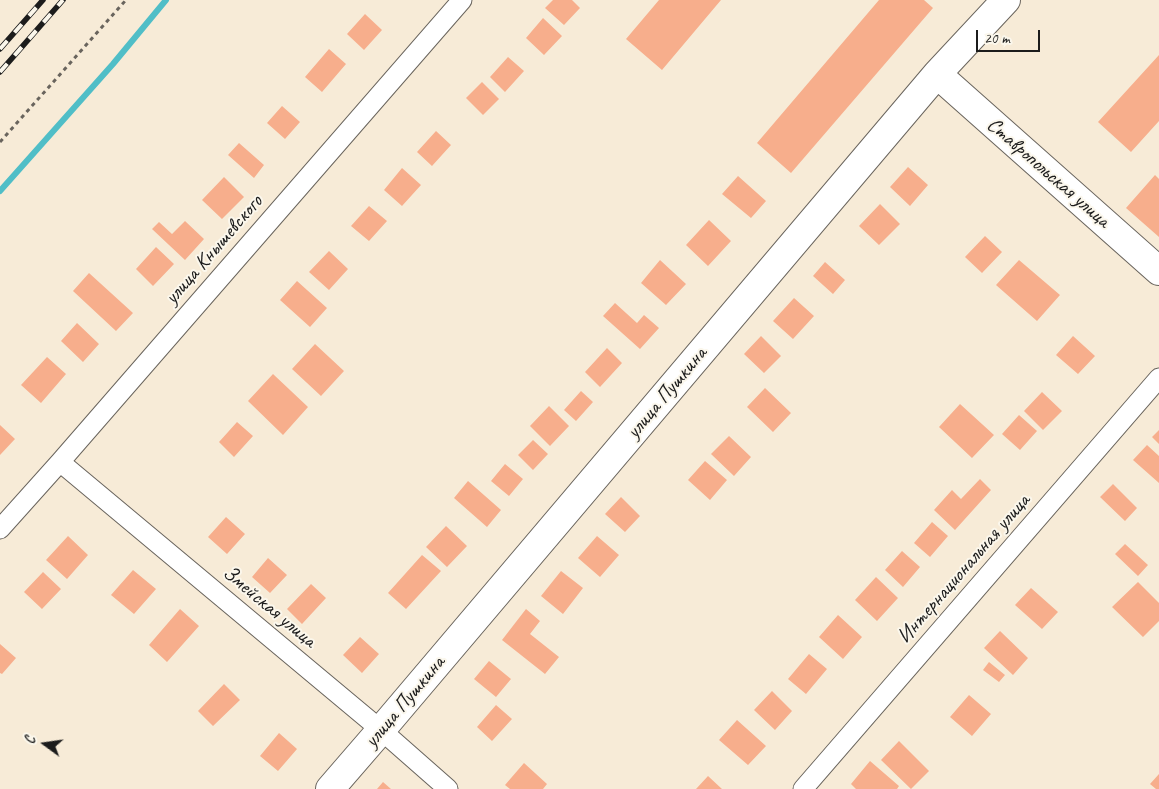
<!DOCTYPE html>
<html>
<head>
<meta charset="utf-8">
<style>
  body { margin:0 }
  #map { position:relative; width:1159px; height:789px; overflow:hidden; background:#f7ebd7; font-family:Caveat,sans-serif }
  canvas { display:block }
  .north { position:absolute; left:20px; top:719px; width:50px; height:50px; -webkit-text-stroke:4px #fbf7ec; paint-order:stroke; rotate:284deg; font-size:14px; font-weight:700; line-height:20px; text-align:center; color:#1c1c1c }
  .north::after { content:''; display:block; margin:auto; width:18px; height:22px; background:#1c1c1c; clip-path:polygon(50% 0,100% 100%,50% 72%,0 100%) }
  .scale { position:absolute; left:976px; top:30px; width:64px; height:22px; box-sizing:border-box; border:2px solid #1c1c1c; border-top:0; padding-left:6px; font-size:15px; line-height:18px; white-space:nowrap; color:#1c1c1c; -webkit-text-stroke:4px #fbf7ec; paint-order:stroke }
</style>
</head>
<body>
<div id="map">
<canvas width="1159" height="789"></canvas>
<div class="north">С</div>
<div class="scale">20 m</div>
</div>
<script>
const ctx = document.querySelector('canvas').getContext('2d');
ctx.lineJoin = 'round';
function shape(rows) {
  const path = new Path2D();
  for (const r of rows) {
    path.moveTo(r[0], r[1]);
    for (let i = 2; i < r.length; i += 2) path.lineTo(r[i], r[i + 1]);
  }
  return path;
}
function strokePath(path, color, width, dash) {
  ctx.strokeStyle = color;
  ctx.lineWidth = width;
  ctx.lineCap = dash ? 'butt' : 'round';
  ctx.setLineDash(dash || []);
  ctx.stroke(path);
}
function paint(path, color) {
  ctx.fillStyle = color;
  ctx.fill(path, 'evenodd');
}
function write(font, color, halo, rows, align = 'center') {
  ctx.font = font + ' Caveat,sans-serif';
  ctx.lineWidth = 4;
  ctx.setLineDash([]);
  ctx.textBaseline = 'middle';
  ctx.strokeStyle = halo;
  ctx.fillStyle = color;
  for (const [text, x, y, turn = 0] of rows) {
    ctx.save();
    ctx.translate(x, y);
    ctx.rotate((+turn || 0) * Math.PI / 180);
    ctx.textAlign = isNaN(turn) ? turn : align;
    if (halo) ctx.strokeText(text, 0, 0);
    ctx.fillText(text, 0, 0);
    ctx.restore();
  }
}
strokePath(shape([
  [0,191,113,64,166,0]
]), '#50bec7', 6);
paint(shape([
  [553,0,572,0,580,8,564,25,545,8],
  [659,0,721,0,662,70,626,39],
  [879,0,924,0,933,8,791,173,757,143],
  [365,14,382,30,364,50,347,34],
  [543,18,562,36,544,55,526,38],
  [329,49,346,64,322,92,305,77],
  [1159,55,1159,121,1131,152,1098,122],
  [508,57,524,71,505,92,490,77],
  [482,82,499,99,483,115,466,98],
  [282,106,300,122,285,139,267,123],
  [436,131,451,145,432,166,417,152],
  [239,143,264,165,254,178,228,155],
  [908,167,928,185,910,206,890,187],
  [402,168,421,185,402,206,384,190],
  [1155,175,1159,179,1159,237,1126,208],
  [738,176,766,201,751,218,722,194],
  [224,177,244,197,222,219,202,200],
  [880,204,900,224,879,245,859,226],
  [369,206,387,221,369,241,351,226],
  [709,220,731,241,708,266,686,245],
  [185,221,204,239,185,260,152,229,159,222,172,234],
  [985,236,1002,252,982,273,965,257],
  [156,247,174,264,153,286,136,269],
  [329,251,348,269,329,290,309,272],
  [660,260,686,284,666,305,641,283],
  [1019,260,1060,295,1037,321,996,285],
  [825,262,845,280,833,294,813,276],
  [89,273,133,313,116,331,73,291],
  [297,281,327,308,310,327,280,300],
  [794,298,814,316,793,339,773,321],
  [615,303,637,323,644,315,659,328,640,349,603,316],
  [77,323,99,344,83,362,61,341],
  [761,336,781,356,764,373,744,354],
  [1073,336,1095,356,1078,374,1056,355],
  [315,344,344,371,321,396,292,369],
  [607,348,622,363,600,387,585,372],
  [47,357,66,374,41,403,21,385],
  [273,374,308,407,283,435,248,401],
  [765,388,791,413,773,432,747,407],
  [581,391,593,402,576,421,564,410],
  [1042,392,1062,411,1043,430,1024,411],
  [960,404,994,435,972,458,939,427],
  [549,406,569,426,550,446,530,426],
  [1019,415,1037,431,1020,450,1002,434],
  [237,422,253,436,234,457,219,442],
  [0,425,15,439,0,455],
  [1159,430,1159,444,1152,437],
  [729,436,751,457,734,476,711,454],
  [533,440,548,454,533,470,518,455],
  [1147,445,1159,456,1159,483,1133,460],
  [705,461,727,480,710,500,688,480],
  [505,464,523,479,509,496,491,481],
  [980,479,991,490,955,530,934,510,952,490,961,499],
  [468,481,501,510,487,527,454,498],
  [1113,484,1137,508,1125,521,1100,497],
  [621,497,640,516,625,532,605,514],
  [226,517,245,534,227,554,208,537],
  [932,522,948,536,930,557,914,543],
  [446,526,467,546,447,567,426,547],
  [68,536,88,555,67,579,46,560],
  [597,536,619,555,600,577,578,558],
  [1125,544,1148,565,1138,576,1115,554],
  [902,551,920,567,903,587,885,570],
  [422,555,441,571,406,609,388,593],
  [268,558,287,575,270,593,252,577],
  [133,570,156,589,134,614,111,595],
  [561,571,583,588,563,614,541,596],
  [43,572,61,589,42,609,24,592],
  [876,577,898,598,877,621,855,600],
  [1138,582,1159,603,1159,621,1143,637,1112,607],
  [311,584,326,598,302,624,287,609],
  [1031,588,1058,612,1042,629,1015,605],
  [180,609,199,626,167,662,149,645],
  [526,609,540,621,530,634,559,657,545,674,502,640],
  [838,615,862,637,843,659,819,637],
  [1000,631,1028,658,1013,675,984,648],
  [360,637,379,654,362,673,343,655],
  [0,644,16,658,2,674,0,673],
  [809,654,827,669,806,694,788,679],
  [489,661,511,679,496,697,474,679],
  [989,662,1005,675,999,682,983,670],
  [224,684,240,700,213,726,198,711],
  [772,691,792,711,775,730,754,710],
  [969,695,991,714,972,736,950,717],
  [496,705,512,719,492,741,477,727],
  [737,720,766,746,748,765,719,740],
  [279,733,297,749,278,771,260,756],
  [899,741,929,771,911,789,881,760],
  [870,761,899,786,897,789,856,789,851,784],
  [524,763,547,784,543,789,510,789,505,785],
  [1159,774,1159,789,1156,789,1150,784],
  [708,776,722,789,696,789],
  [383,782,391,789,377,789]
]), '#f7ae8c');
const street = shape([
  [60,462,381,730,448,789],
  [0,529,60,462,462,0],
  [803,789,1159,378]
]);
const secondary = shape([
  [937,74,1159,271],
  [330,789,381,730,937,74,1006,0]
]);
strokePath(street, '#69645d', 21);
strokePath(secondary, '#69645d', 30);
strokePath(shape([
  [0,142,126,0]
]), '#69645d', 3, [4, 4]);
strokePath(street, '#fff', 19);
strokePath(secondary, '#fff', 28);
const rail = shape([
  [0,49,43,0],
  [0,72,63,0]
]);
strokePath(rail, '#1c1c1c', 5.5);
strokePath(rail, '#fbf7ec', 4, [11]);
write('21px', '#1c1c1c', '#fbf7ec', [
  ["Ставропольская улица",1048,173,41],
  ["улица Кнышевского",214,250,-49],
  ["улица Пушкина",667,393,-50],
  ["Интернациональная улица",964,569,-49],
  ["Змейская улица",269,607,40],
  ["улица Пушкина",405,702,-50]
]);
</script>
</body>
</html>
